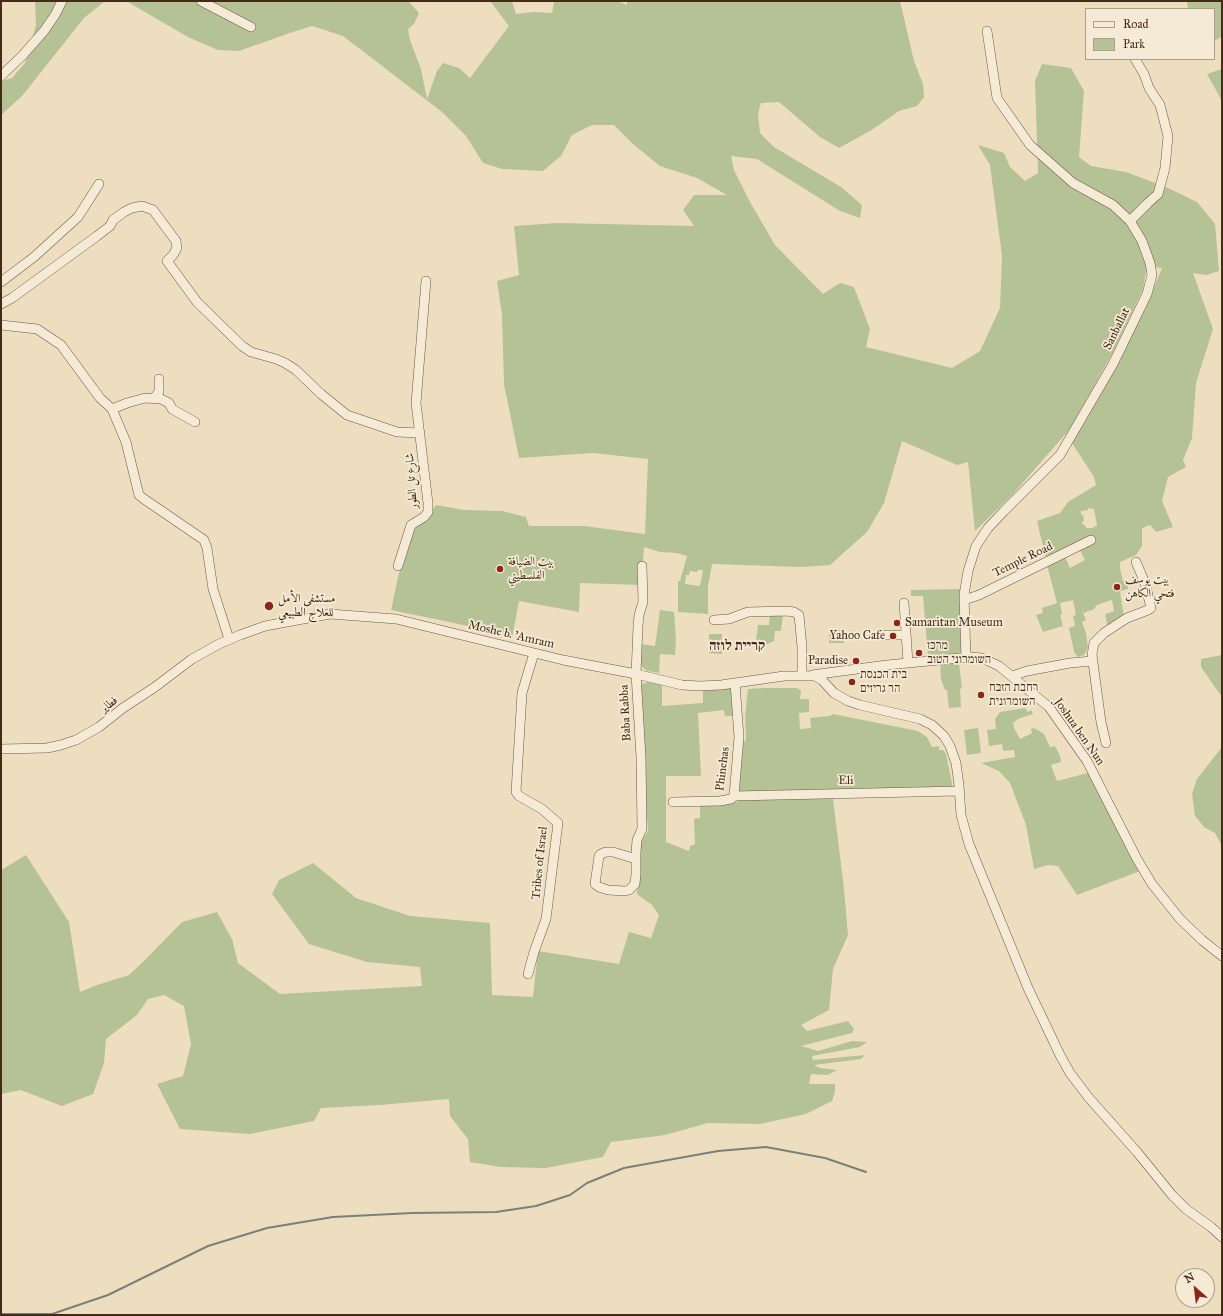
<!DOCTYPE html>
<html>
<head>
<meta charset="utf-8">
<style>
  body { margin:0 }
  #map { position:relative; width:1223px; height:1316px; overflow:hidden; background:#eedec0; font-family:"IM FELL Great Primer",serif }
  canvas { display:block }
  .frame { position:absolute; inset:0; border:2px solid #442b17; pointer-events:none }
  .legend { position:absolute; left:1085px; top:8px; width:130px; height:52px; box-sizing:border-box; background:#f4ead6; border:1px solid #ae9e8a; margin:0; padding:5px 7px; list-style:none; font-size:12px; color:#442b17 }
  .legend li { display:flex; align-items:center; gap:8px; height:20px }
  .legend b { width:20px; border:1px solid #ae9e8a }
  .north { position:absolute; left:1175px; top:1268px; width:40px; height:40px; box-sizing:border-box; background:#f4ead6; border:1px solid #ae9e8a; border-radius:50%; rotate:332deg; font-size:11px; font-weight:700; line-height:16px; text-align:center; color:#442b17 }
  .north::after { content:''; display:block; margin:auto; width:14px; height:18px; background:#8f2418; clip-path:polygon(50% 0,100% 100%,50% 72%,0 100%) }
</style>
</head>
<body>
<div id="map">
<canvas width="1223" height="1316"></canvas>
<div class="frame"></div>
<ul class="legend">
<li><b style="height:5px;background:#f4ead6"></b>Road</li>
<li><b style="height:11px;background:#b5c295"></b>Park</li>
</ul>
<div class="north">N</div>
</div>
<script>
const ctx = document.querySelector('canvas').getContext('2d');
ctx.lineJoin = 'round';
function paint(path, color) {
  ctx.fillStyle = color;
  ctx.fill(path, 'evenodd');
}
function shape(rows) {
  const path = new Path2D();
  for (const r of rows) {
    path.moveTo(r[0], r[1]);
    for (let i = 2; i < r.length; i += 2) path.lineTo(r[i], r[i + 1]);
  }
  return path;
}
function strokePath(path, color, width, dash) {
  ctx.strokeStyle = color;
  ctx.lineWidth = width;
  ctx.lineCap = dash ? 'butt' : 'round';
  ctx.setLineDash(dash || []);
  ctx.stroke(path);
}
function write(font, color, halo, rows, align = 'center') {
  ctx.font = font + ' "IM FELL Great Primer",Amiri,"Frank Ruhl Libre",serif';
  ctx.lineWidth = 3.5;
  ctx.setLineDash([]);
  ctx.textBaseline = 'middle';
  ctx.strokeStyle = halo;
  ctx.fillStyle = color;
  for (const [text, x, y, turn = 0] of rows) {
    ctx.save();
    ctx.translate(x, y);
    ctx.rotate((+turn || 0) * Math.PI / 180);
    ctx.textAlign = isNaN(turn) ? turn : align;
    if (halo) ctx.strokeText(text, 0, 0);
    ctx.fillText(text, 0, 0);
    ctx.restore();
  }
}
paint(shape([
  [35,1,105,1,84,18,22,96,1,115,1,81,12,78,25,63,36,25],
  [126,1,408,1,419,13,414,24,408,29,410,40,421,69,427,99,437,71,443,63,459,68,470,78,509,26,490,1,512,1,516,14,534,12,552,13,554,1,617,1,627,5,627,1,900,1,914,61,923,84,924,97,917,106,899,111,870,131,839,148,820,137,779,102,761,103,758,114,760,133,774,147,841,187,862,205,860,218,840,211,757,159,731,156,734,170,750,202,775,245,823,294,840,283,854,287,870,329,866,347,952,368,980,351,1000,308,1002,256,990,165,978,145,1004,153,1010,167,1025,181,1038,173,1035,81,1042,64,1071,68,1084,91,1079,157,1091,166,1126,172,1166,187,1197,202,1215,224,1219,271,1207,275,1193,273,1213,329,1196,383,1192,438,1183,460,1186,467,1168,477,1162,501,1173,527,1156,532,1150,525,1142,528,1142,546,1136,555,1120,562,1120,568,1123,581,1127,581,1128,589,1120,591,1124,617,1108,628,1105,614,1114,611,1112,600,1097,605,1093,610,1087,611,1087,612,1083,613,1086,620,1082,622,1086,633,1088,648,1084,655,1078,657,1074,652,1069,628,1075,626,1073,616,1076,615,1073,600,1060,603,1062,614,1060,615,1063,626,1043,632,1036,615,1043,613,1042,608,1057,603,1047,565,1065,557,1070,568,1085,560,1080,550,1046,558,1037,521,1060,513,1068,502,1096,485,1094,477,1072,443,1098,399,1146,307,1162,268,1147,266,1143,289,1113,352,1070,429,1013,494,975,531,968,462,957,465,902,441,884,503,867,532,830,565,801,567,712,564,708,586,708,614,678,612,678,581,680,581,687,556,677,553,660,552,644,547,641,585,580,583,579,612,519,601,512,638,459,624,391,610,398,577,413,526,430,513,436,505,464,510,502,511,526,517,529,526,584,526,645,534,648,459,593,453,519,458,504,384,502,315,497,281,519,275,514,226,558,223,694,226,683,210,694,195,727,195,697,178,660,166,633,144,614,125,592,125,572,135,561,156,543,171,502,169,483,163,466,136,442,112,343,36,312,26,290,33,239,51,218,50,188,37],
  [1088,508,1094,509,1097,526,1093,527,1093,528,1086,528,1085,525,1083,525,1082,522,1084,521,1083,515,1081,515,1081,511,1088,510],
  [698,570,703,570,700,586,685,584,686,575,689,575,690,571,697,572],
  [1187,1,1222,1,1222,38,1221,37,1214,41,1214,9,1188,9],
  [1222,69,1222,101,1207,74],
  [962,589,962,654,928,656,923,596,911,596,911,590],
  [660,610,674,612,676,639,675,655,660,654,659,673,647,671,641,666,639,657,640,644,655,646],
  [770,613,783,614,781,631,775,631,774,641,765,645,758,645,756,642,758,625,769,625],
  [830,629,841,630,844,643,829,643],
  [709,634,722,634,721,643,722,654,709,653],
  [1222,655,1222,697,1201,667,1201,659],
  [959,663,962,688,960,689,961,707,949,708,947,690,945,690,941,679,940,664],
  [648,682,662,684,662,706,703,703,703,687,732,687,733,716,725,716,724,710,698,713,701,776,666,776,666,842,689,851,690,846,695,844,694,819,700,818,700,805,737,802,737,799,829,796,833,799,844,889,848,935,833,969,829,1010,801,1025,807,1031,848,1021,854,1029,852,1033,801,1046,818,1051,852,1041,867,1042,860,1047,812,1056,813,1060,865,1055,861,1059,814,1065,820,1068,837,1070,828,1075,811,1074,809,1084,835,1084,835,1092,832,1101,806,1114,760,1124,708,1123,665,1135,611,1142,603,1157,546,1168,501,1167,470,1162,468,1139,450,1116,449,1099,380,1105,321,1108,314,1121,250,1134,180,1129,157,1084,183,1076,191,1044,184,1006,164,995,148,999,137,1015,106,1039,104,1063,93,1094,62,1106,21,1090,1,1094,1,870,26,855,69,922,80,992,97,985,129,975,144,961,182,922,217,912,232,939,238,963,280,994,422,986,420,967,367,962,309,944,272,894,279,880,313,863,356,898,410,916,490,923,492,995,533,997,538,951,619,964,629,932,651,938,659,915,652,905,637,894,639,845,648,831,641,735,640,688,642,684],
  [764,688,797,688,801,691,800,699,809,699,809,712,799,713,800,729,811,728,810,718,829,716,833,714,918,731,927,737,932,747,939,746,939,750,943,750,946,754,953,788,739,793,741,741,745,742,746,737,745,717,748,689],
  [1025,708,1028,712,1031,710,1033,714,1018,719,1013,723,1014,728,1020,739,1032,733,1031,729,1034,728,1044,734,1050,747,1055,746,1060,756,1061,762,1051,765,1057,781,1092,772,1140,871,1077,895,1058,866,1048,865,1034,869,1026,825,1010,783,999,771,981,763,1015,757,1014,750,1003,751,1002,744,989,746,987,730,996,729,995,719,1000,712],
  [978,728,981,753,967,755,964,730],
  [1222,747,1222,846,1215,833,1204,827,1195,816,1192,794,1197,779]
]), '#b5c295');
strokePath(shape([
  [1,1314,52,1314,108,1295,208,1246,267,1228,333,1217,412,1213,496,1212,536,1206,570,1195,587,1183,624,1168,718,1151,766,1147,825,1158,866,1172]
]), '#798179', 2);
const minor = shape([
  [201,1,251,27],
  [1,76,22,56,44,31,55,15,62,1],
  [1130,221,1148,203,1158,194,1165,168,1168,136,1160,105,1149,88,1144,74,1135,59],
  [1,282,34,257,78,217,99,184],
  [1,304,12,298,97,236,110,226,113,220,124,212,132,208,142,206,153,210,176,241,177,248,173,255,167,261,197,302,242,346,251,352,276,359,285,363,296,370,321,394,347,415,397,432,420,433],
  [1,325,37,329,61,345,100,398,112,409,126,442,139,495,144,499,204,540,207,548,213,589,229,639],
  [154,398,159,392,159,379],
  [112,409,127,403,145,398,161,399,169,403,172,409,195,422],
  [398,566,411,525,424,517,428,512,428,503,416,403,426,281],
  [964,600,979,595,1091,540],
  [904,603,908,663],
  [714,620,729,619,748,612,787,611,794,612,799,615,802,647,802,675],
  [882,635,905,635],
  [966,658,964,595,968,571,976,546,988,528,1004,511,1060,455,1113,364,1147,294,1152,275,1150,263,1142,241,1130,221,1113,205,1073,183,1030,145,997,98,987,31],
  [812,675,887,665,970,657,982,658,999,666,1049,707,1087,761,1137,859,1152,884,1180,919,1202,940,1222,956],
  [1012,676,1027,671,1070,663,1092,661],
  [1106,743,1101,722,1092,655,1094,643,1104,633,1127,618,1148,610,1151,608,1145,583,1136,562],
  [1,749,47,748,61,745,76,740,99,727,123,708,155,687,192,659,219,644,240,635,265,626,330,614,396,619,563,660,636,674,682,685,700,686,721,685,784,676,815,676,822,680,834,693,848,701,860,705,920,719,932,725,944,736,950,746,956,763,959,785,961,815,969,844,1028,988,1060,1055,1070,1073,1089,1098,1137,1152,1172,1195,1186,1209,1211,1227,1222,1237],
  [734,796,959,791],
  [673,802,720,801,731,799,734,796,739,737,735,683],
  [636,859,613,852,606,852,601,854,599,856,595,884,599,887,608,890,625,891,629,890,635,884,636,874,636,853,637,840,642,829,641,757,636,674,638,626,639,615,643,602,642,566],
  [528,974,534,952,546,919,558,823,542,809,519,796,516,792,522,693,534,653]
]);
strokePath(minor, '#6e5841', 10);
strokePath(minor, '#f4ead6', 9);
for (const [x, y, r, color] of [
  [500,569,4,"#8f2418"],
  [1117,587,4,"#8f2418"],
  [269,606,5,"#8f2418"],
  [897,623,4,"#8f2418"],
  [893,636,4,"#8f2418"],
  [919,653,4,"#8f2418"],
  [856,661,4,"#8f2418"],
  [852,682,4,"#8f2418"],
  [981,695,4,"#8f2418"]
]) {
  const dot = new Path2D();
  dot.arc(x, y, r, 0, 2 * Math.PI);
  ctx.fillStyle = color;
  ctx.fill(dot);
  strokePath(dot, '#f4ead6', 1.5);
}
write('12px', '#442b17', '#f4ead6', [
  ["Sanballat",1117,329,-64],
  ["شارع تل الطور",412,481,-94],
  ["Temple Road",1023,560,-26],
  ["Moshe b. 'Amram",511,635,13],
  ["فطاير",109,705,-38],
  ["Baba Rabba",626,713,-93],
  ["Joshua ben Nun",1079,732,55],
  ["Phinehas",723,769,-83],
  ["Eli",846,781,-1],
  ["Tribes of Israel",540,863,-84]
]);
write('12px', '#442b17', '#f4ead6', [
  ["بيت الضيافة",508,562],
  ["الفلسطيني",508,576],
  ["بيت يوسف",1125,580],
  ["فتحي الكاهن",1125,594],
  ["مستشفى الأمل",278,599],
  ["للعلاج الطبيعي",278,613],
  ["Samaritan Museum",905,623],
  ["Yahoo Cafe",885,636,"right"],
  ["מרכז",927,646],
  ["השומרוני הטוב",927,660],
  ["Paradise",848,661,"right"],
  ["בית הכנסת",860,675],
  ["הר גריזים",860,689],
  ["רחבת הזבח",989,688],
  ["השומרונית",989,702]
], 'left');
write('bold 14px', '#442b17', '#f4ead6', [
  ["קריית לוזה",737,647]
]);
</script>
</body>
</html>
